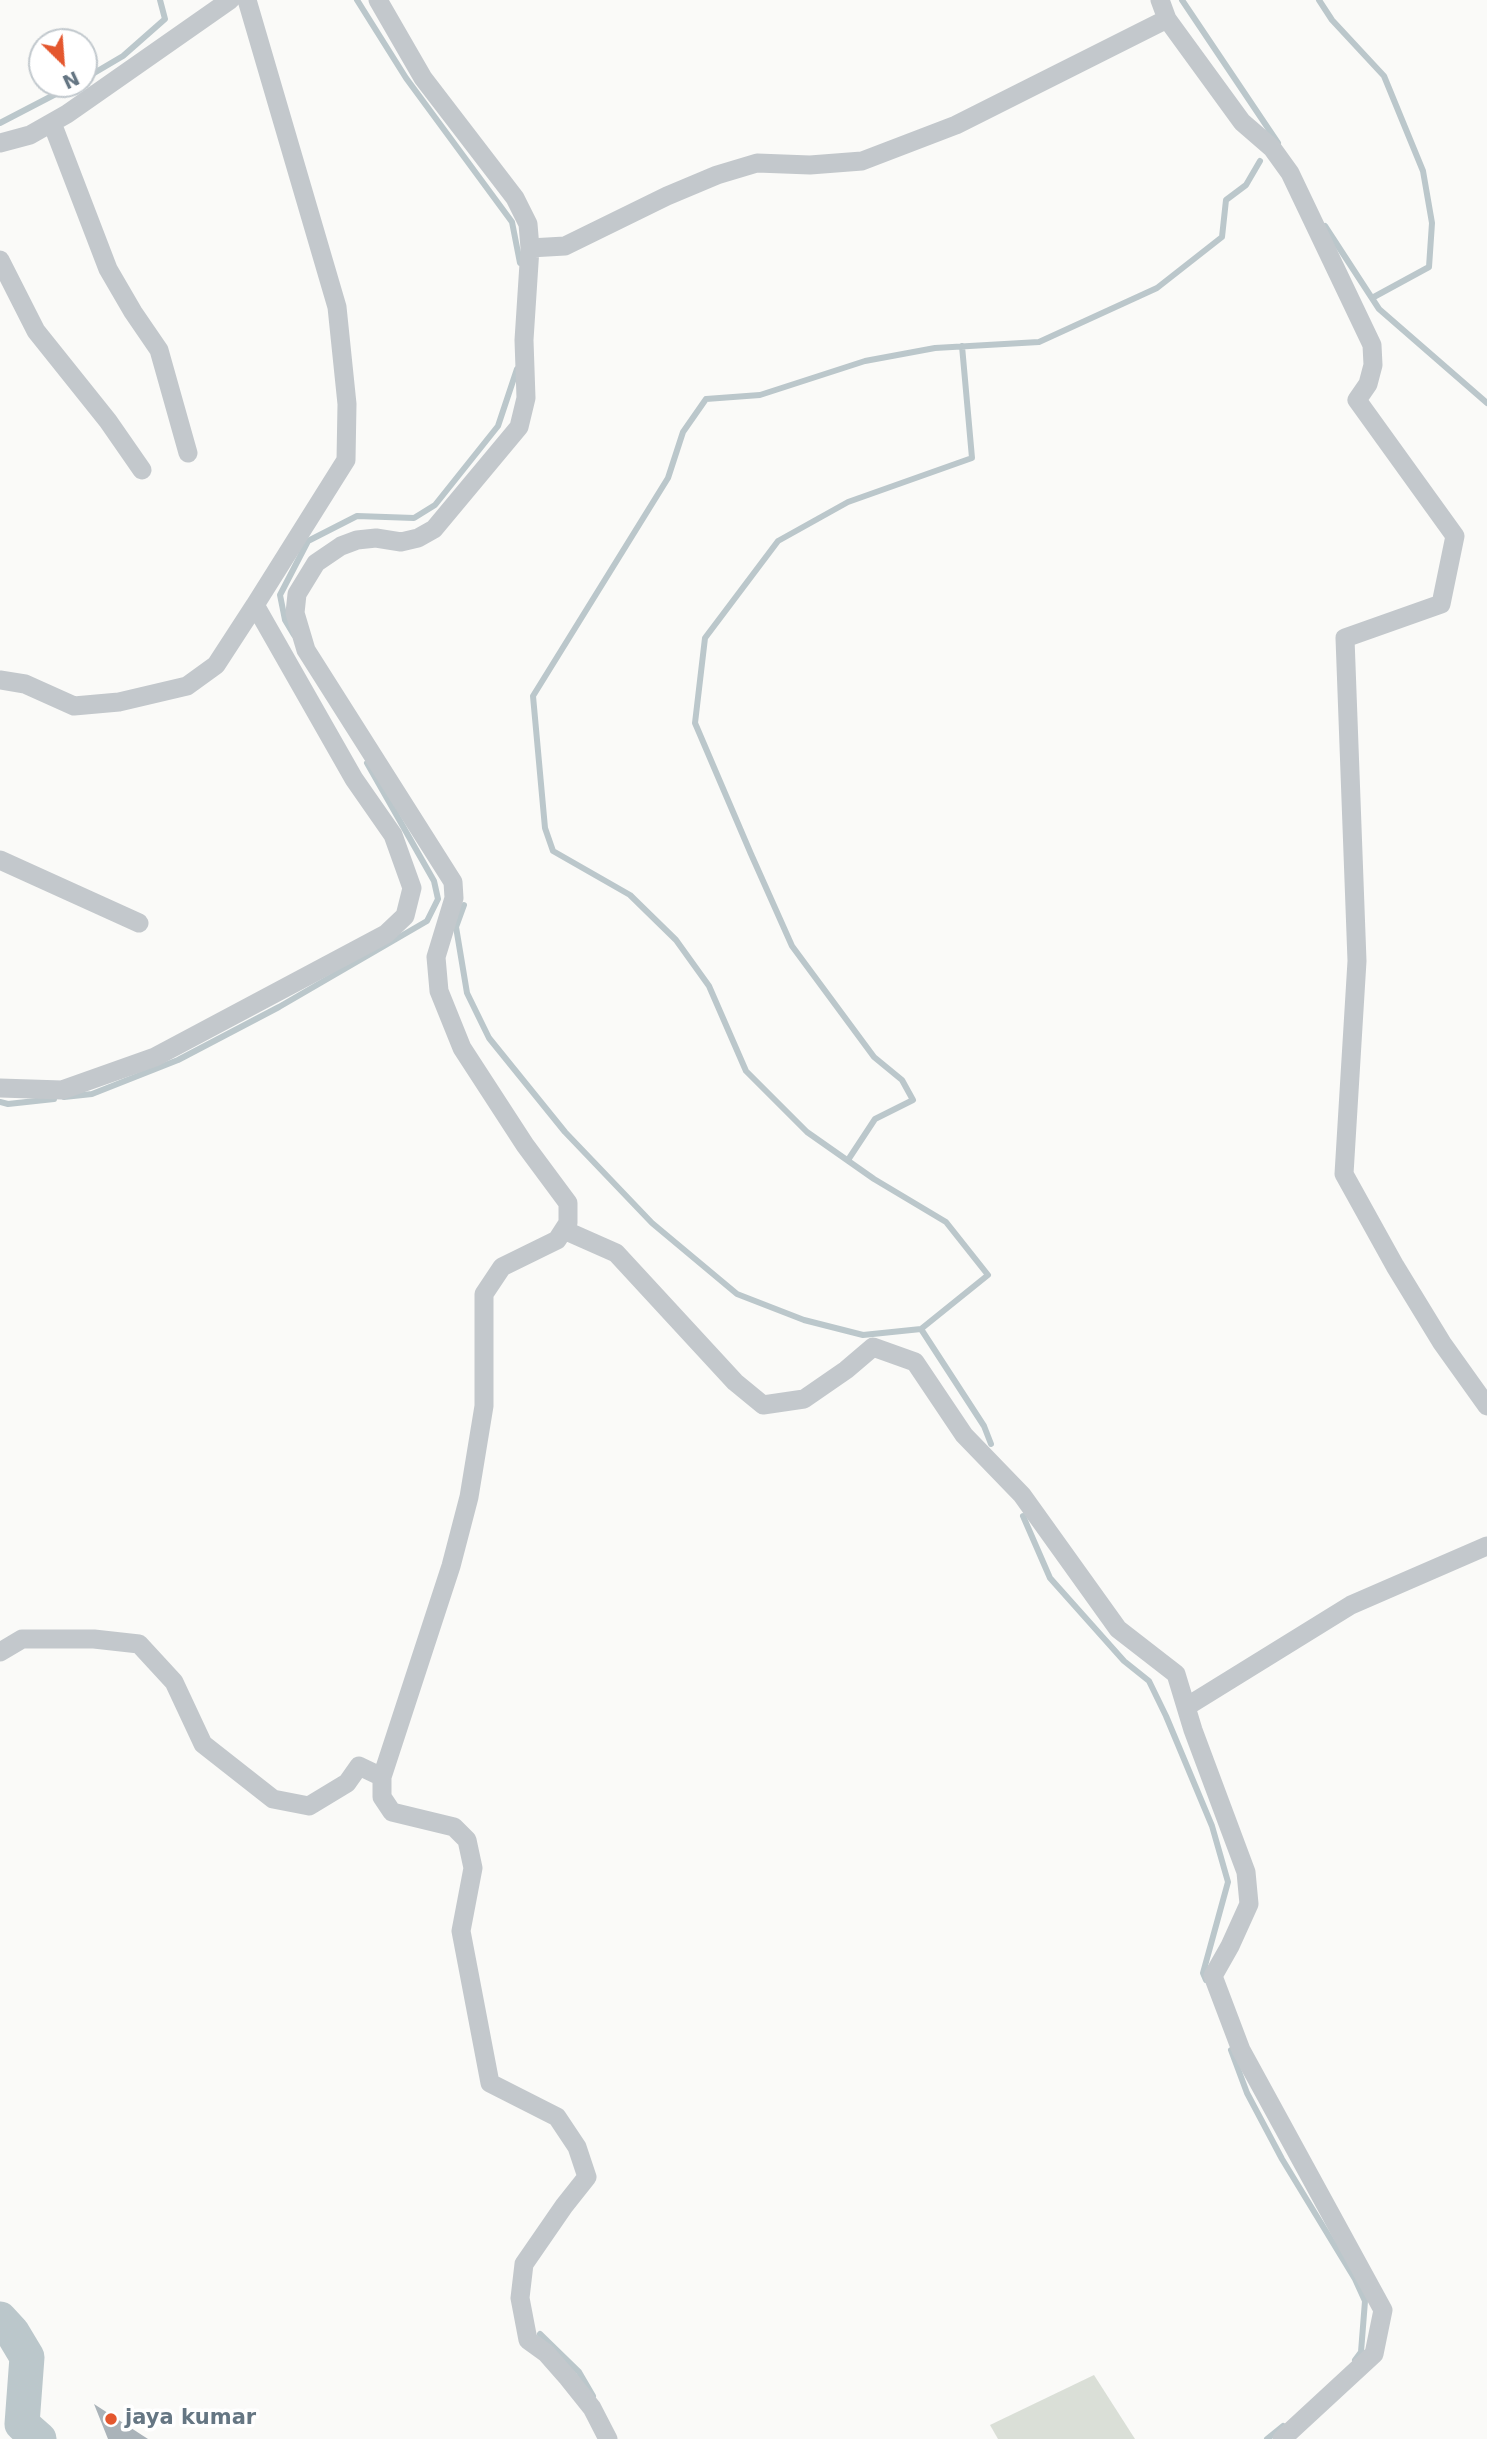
<!DOCTYPE html>
<html>
<head>
<meta charset="utf-8">
<style>
  body { margin:0 }
  #map { position:relative; width:1487px; height:2439px; overflow:hidden; background:#fafaf8; font-family:"DejaVu Sans",sans-serif }
  canvas { display:block }
  .north { position:absolute; left:28px; top:28px; width:70px; height:70px; box-sizing:border-box; background:#fff; border:2px solid #c1c8cd; border-radius:50%; rotate:155deg; font-size:19px; font-weight:700; line-height:28px; text-align:center; color:#657683 }
  .north::after { content:''; display:block; margin:auto; width:24px; height:32px; background:#e4572e; clip-path:polygon(50% 0,100% 100%,50% 72%,0 100%) }
</style>
</head>
<body>
<div id="map">
<canvas width="1487" height="2439"></canvas>
<div class="north">N</div>
</div>
<script>
const ctx = document.querySelector('canvas').getContext('2d');
ctx.lineJoin = 'round';
function paint(path, color) {
  ctx.fillStyle = color;
  ctx.fill(path, 'evenodd');
}
function shape(rows) {
  const path = new Path2D();
  for (const r of rows) {
    path.moveTo(r[0], r[1]);
    for (let i = 2; i < r.length; i += 2) path.lineTo(r[i], r[i + 1]);
  }
  return path;
}
function strokePath(path, color, width, dash) {
  ctx.strokeStyle = color;
  ctx.lineWidth = width;
  ctx.lineCap = dash ? 'butt' : 'round';
  ctx.setLineDash(dash || []);
  ctx.stroke(path);
}
function write(font, color, halo, rows, align = 'center') {
  ctx.font = font + ' "DejaVu Sans",sans-serif';
  ctx.lineWidth = 7;
  ctx.setLineDash([]);
  ctx.textBaseline = 'middle';
  ctx.strokeStyle = halo;
  ctx.fillStyle = color;
  for (const [text, x, y, turn = 0] of rows) {
    ctx.save();
    ctx.translate(x, y);
    ctx.rotate((+turn || 0) * Math.PI / 180);
    ctx.textAlign = isNaN(turn) ? turn : align;
    if (halo) ctx.strokeText(text, 0, 0);
    ctx.fillText(text, 0, 0);
    ctx.restore();
  }
}
paint(shape([
  [1094,2375,1135,2439,998,2439,990,2425]
]), '#dadfd7');
strokePath(shape([
  [357,0,406,78,512,222,520,263],
  [1182,0,1278,143],
  [1319,0,1332,20,1384,76,1423,171,1432,223,1429,267,1372,298],
  [84,79,123,56,165,19,160,0],
  [0,123,75,84],
  [1325,226,1379,309,1487,403],
  [294,635,285,620,280,595,308,541,357,516,414,518,435,505,498,426,517,369],
  [464,905,456,927,467,993,489,1038,565,1132,652,1223,737,1294,804,1320,863,1335,921,1329,988,1275,946,1222,874,1179,807,1132,746,1071,709,986,676,940,630,895,553,851,545,828,533,696,668,478,683,432,706,399,760,395,865,361,935,348,1039,342,1157,288,1222,237,1226,200,1246,185,1260,161],
  [64,1097,92,1094,178,1060,279,1007,427,921,438,899,434,881,367,763],
  [0,1102,8,1104,54,1099],
  [848,1160,875,1119,913,1100,902,1080,874,1057,792,946,751,854,695,723,705,638,778,541,848,502,972,458,962,346],
  [921,1329,984,1426,991,1444],
  [1023,1516,1050,1578,1124,1661,1149,1681,1166,1716,1212,1826,1228,1882,1203,1973,1206,1980],
  [1231,2050,1247,2093,1282,2159,1355,2279,1365,2301,1361,2352,1355,2360],
  [540,2334,579,2372,593,2396],
  [1267,2439,1283,2426]
]), '#bbc7cb', 6);
strokePath(shape([
  [0,2319,12,2332,27,2357,22,2424,39,2439]
]), '#bbc7cb', 35);
paint(shape([
  [94,2404,148,2439,108,2439]
]), '#aab3b9');
strokePath(shape([
  [378,0,423,78,515,198,528,224,530,248],
  [1160,0,1167,19,1242,122,1272,148,1290,173,1372,345,1373,365,1368,384,1357,400,1455,536,1441,604,1345,638,1357,961,1344,1174,1395,1266,1442,1343,1487,1406],
  [52,123,108,269,133,312,159,350,188,453],
  [0,143,30,135,67,114,230,0],
  [0,260,36,331,108,421,142,470],
  [0,680,25,684,74,706,119,702,187,686,216,665,255,605],
  [0,860,139,923],
  [0,1088,62,1090,155,1057,386,934,405,916,412,888,393,835,354,779,255,605,346,460,347,404,337,307,247,0],
  [564,1230,616,1253,735,1382,763,1405,804,1399,846,1370,873,1347,915,1362,964,1435,1022,1495,1118,1629,1176,1674,1193,1730,1246,1872,1249,1904,1230,1946,1213,1976,1241,2050,1383,2310,1374,2354,1282,2439],
  [0,1652,22,1639,94,1639,139,1644,174,1682,203,1744,273,1799,309,1806,347,1783,359,1766,382,1777],
  [1186,1707,1351,1605,1487,1546],
  [608,2439,592,2408,568,2378,546,2353,528,2340,520,2298,524,2264,564,2206,587,2177,577,2147,557,2117,490,2083,461,1931,473,1868,467,1840,454,1827,392,1812,382,1797,382,1777,451,1566,469,1497,484,1406,484,1294,502,1267,557,1240,568,1223,568,1203,525,1145,462,1048,439,991,436,957,454,898,453,882,306,650,295,613,297,594,316,563,341,546,357,540,376,538,401,542,418,538,434,529,519,427,526,398,524,340,530,248,565,246,667,196,717,175,757,163,810,165,862,161,956,125,1167,19]
]), '#c3c8cc', 19);
for (const [x, y, r, color] of [
  [111,2419,7,"#e4572e"]
]) {
  const dot = new Path2D();
  dot.arc(x, y, r, 0, 2 * Math.PI);
  ctx.fillStyle = color;
  ctx.fill(dot);
  strokePath(dot, '#fff', 2.5);
}
write('bold 21px', '#657683', '#fff', [
  ["jaya kumar",125,2419]
], 'left');
</script>
</body>
</html>
